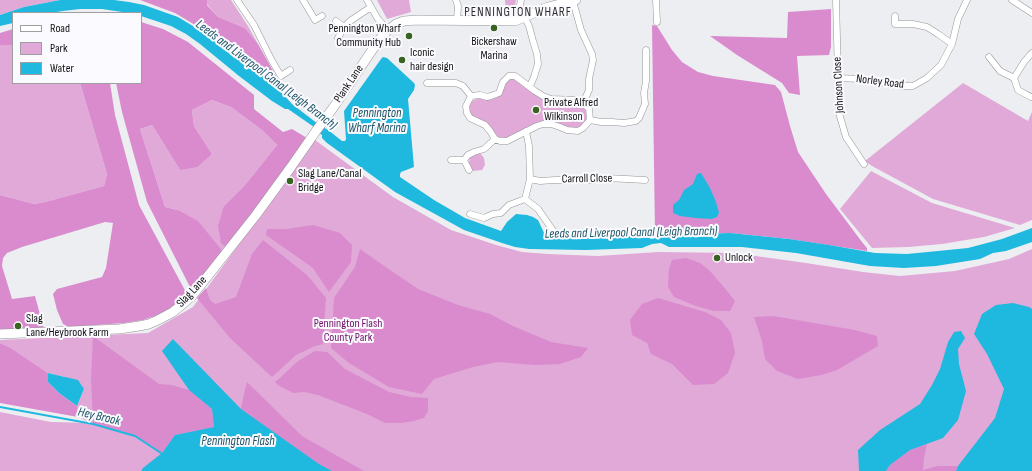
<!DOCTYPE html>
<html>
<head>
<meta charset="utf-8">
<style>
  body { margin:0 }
  #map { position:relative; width:1032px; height:471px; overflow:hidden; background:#edeef1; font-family:"Sofia Sans Condensed",sans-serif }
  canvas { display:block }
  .legend { position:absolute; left:12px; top:12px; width:130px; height:72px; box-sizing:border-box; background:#fbfbff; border:1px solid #9e9ea1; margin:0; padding:5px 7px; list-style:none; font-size:12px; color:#131314 }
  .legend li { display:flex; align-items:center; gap:8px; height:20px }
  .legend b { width:20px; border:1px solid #9e9ea1 }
</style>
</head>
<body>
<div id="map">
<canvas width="1032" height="471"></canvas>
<ul class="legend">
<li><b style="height:5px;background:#fff"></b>Road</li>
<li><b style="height:11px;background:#e1a9d7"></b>Park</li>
<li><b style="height:11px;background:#1fb9df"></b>Water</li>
</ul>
</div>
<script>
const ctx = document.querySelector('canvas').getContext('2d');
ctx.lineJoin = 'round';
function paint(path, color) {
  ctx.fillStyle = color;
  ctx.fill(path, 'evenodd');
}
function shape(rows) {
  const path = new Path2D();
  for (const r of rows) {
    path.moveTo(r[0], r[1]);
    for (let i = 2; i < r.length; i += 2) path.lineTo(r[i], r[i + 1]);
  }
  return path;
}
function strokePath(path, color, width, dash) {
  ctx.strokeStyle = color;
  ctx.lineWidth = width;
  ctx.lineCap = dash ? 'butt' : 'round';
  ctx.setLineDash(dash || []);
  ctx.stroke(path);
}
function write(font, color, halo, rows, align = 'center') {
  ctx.font = font + ' "Sofia Sans Condensed",sans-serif';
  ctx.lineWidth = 4;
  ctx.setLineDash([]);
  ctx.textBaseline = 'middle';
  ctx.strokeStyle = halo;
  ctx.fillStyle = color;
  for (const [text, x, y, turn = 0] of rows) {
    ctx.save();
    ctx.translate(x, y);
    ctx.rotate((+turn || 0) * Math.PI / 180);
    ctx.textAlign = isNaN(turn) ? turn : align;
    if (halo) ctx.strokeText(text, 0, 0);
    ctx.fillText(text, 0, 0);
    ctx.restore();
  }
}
paint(shape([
  [0,0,60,0,24,7,0,15],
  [207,0,231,0,248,26,258,44,245,28,218,17,207,4],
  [377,0,409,0,411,12,387,19],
  [505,0,516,0,514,12,506,13],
  [0,45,13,45,13,83,80,83,107,174,104,186,45,202,34,204,0,195],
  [510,79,515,79,518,80,526,88,541,97,550,101,560,102,575,102,580,104,586,111,587,119,585,121,580,127,577,128,570,128,556,122,541,122,534,124,506,138,498,137,489,125,484,121,473,117,470,112,469,107,471,102,476,99,480,98,489,100,496,98,500,95,505,84],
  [963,83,1028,121,1032,112,1032,220,1020,225,933,199,872,166,865,161],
  [212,100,231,107,263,131,277,145,245,185,224,206,227,248,224,253,178,210,165,207,140,129,152,125,180,170,212,154,194,126,192,110],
  [315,140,393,197,451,230,496,245,522,252,548,254,598,256,658,252,734,253,806,263,863,272,900,276,955,271,1009,259,1032,249,1032,471,0,471,0,412,51,422,91,423,78,417,77,406,84,389,65,377,48,373,11,348,0,343,0,340,148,333,193,307],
  [480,153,484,158,485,165,482,170,473,171,469,163,470,157],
  [871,171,932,203,1015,228,984,237,942,244,908,247,872,248,840,209]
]), '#e1a9d7');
paint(shape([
  [134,0,207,0,207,5,218,17,245,28,258,44,277,78,273,82,252,59,175,13,140,0],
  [831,9,831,47,829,55,797,56,800,95,789,93,782,83,737,55,710,36,787,38,788,12],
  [141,22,163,29,188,42,254,95,254,109,283,132,292,129,307,138,227,248,221,243,218,226,224,206,245,185,277,145,263,131,231,107,212,100,192,110,194,126,212,154,197,167,180,170,152,125,140,129,165,207,178,210,198,221,224,253,191,289,147,202,122,112,116,83,141,83],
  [652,25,657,26,672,50,682,62,698,72,713,76,775,85,781,92,790,126,798,152,826,194,862,242,867,248,867,251,789,239,730,233,655,234],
  [13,29,13,45,0,45,0,33],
  [80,83,110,83,115,115,139,205,187,294,175,305,161,314,143,320,124,323,69,327,63,324,57,310,53,294,57,289,102,277,106,268,113,223,105,222,22,247,7,253,3,258,2,266,12,299,35,296,44,329,0,331,0,195,34,204,45,202,104,186,107,174],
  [313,225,340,233,352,245,351,262,329,292,313,268,266,235,267,229,287,229],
  [263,240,307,275,326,298,323,344,315,346,296,355,272,377,230,338,197,298,206,288,210,300,215,304,236,297,252,254],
  [360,249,390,270,418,289,458,305,490,314,513,326,551,342,588,348,581,357,560,364,535,365,498,362,473,367,434,379,422,394,389,387,349,363,331,348,334,298,355,267],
  [686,258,700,263,710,271,723,286,735,301,730,311,714,311,696,306,674,297,668,287,669,269,672,260],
  [658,298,705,312,721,320,731,333,735,353,728,373,714,384,693,385,672,364,651,354,647,343,632,335,630,320,642,304],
  [773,316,855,330,877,336,878,346,837,370,821,375,798,379,777,371,765,359,762,341,754,317],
  [93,336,159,384,172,385,189,390,212,409,214,427,175,435,162,453,135,436,93,424,91,378],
  [0,343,11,348,48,373,48,382,59,393,77,406,78,417,0,403],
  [315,351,327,352,345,369,389,392,411,397,428,398,428,411,424,418,414,421,402,423,385,423,367,414,318,395,304,392,293,393,278,385,275,382,280,378,298,361],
  [247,382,302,436,364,471,332,471,319,464,241,409,244,394],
  [927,444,924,458,923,470,938,466,958,466,956,471,886,471,890,465,910,450]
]), '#d98bce');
paint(shape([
  [60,0,114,0,129,2,144,5,178,17,249,60,273,83,292,104,318,124,328,130,342,141,345,141,346,139,344,111,381,59,383,57,387,58,414,83,415,85,414,90,408,99,414,167,401,172,400,174,400,177,434,200,465,218,501,231,507,222,516,214,527,215,533,217,538,220,546,237,586,239,590,237,646,235,651,239,657,238,661,235,730,233,789,239,829,245,875,253,907,254,938,251,968,248,1002,239,1032,228,1032,242,1006,251,993,253,980,259,936,266,904,268,870,266,796,253,742,247,669,247,661,243,652,244,642,248,586,250,529,249,515,247,502,243,464,230,395,192,327,143,322,138,322,135,314,129,314,127,288,109,285,109,272,101,239,76,200,44,186,34,171,26,141,16,141,13,129,13,102,9,80,9,63,11,50,13,13,13,13,23,0,26,0,15,24,7],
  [701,173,710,188,716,202,719,213,717,217,711,219,696,218,680,216,673,213,673,205,679,200,684,190,693,184,697,174],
  [1013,303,1029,307,1032,309,1032,471,956,471,958,466,995,418,1004,389,987,354,974,334,982,314,996,305],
  [961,331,965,338,958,349,959,364,966,391,958,420,943,438,910,450,890,465,886,471,859,471,858,450,880,430,920,404,932,385,940,369,948,342,954,332],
  [173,339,241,409,319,464,332,471,141,471,143,468,162,453,175,435,214,427,212,409,189,390,162,351],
  [48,373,78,380,84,389,77,406,59,393,48,382]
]), '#1fb9df');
strokePath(shape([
  [0,407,93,424,135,436,164,455]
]), '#1fb9df', 2);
const street = shape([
  [237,0,254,25,272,61,281,76,290,70],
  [303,0,315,20,322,16],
  [367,0,378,19,388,30],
  [456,0,458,6,457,21],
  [521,0,520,5,525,18,529,26,533,41,537,54,538,64,534,77,530,86],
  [656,0,657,22],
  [836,0,839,113,846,137,864,164],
  [1012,0,1032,13],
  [573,1,581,30,592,54,593,60,589,79,589,90,583,103],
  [895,16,895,24,913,24,927,27,938,34,952,44],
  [336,21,344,27],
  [338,38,344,27,350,21,371,7],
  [989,57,1000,71,1014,78,1018,90,1031,97],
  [509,76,515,76,535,91,543,96,551,99,577,100,583,103,589,109,590,120,583,128,578,131,567,130,560,127,551,124,543,124,537,126,507,141,500,141,495,139,490,131,485,125,470,118,467,113,466,106,471,96,480,95,487,97,491,96,499,93,503,82,509,76],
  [838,78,860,79,902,86,913,86,927,78,941,65,952,44,958,19,967,0],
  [1014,78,1024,62,1030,55,1032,53],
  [427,83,456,83,463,86,471,96],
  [590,120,601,122,612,122,624,123,636,121,639,118,645,104,644,93,646,81,646,50],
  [451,160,464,160],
  [469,170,464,160,468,155,474,152,484,149,495,139],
  [530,179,540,181,555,180,593,180,607,178,645,180],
  [525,199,538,209,554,232],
  [470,214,484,218,493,214,501,213,509,205,525,199,530,179,529,146,526,131]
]);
const secondary = shape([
  [0,334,119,329,139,326,149,324,158,320,173,312,192,296,256,215,291,167,316,131,333,108,379,40,388,30,396,24,404,21,417,20,515,21,548,7,576,0]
]);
strokePath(street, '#949598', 7);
strokePath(secondary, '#949598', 10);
strokePath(street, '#fff', 6);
strokePath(secondary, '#fff', 9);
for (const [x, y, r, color] of [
  [494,28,4,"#386320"],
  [409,36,4,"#386320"],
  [402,60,4,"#386320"],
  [536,110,4,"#386320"],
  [290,181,4,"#386320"],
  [717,258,4,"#386320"],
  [18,326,4,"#386320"]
]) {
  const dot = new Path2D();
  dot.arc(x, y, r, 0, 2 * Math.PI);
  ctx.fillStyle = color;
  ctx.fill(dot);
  strokePath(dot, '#fbfbff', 1.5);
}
write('12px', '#131314', '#fbfbff', [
  ["Pennington Wharf",401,29,"right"],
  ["Community Hub",401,43,"right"],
  ["Bickershaw",494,42,"center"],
  ["Marina",494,56,"center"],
  ["Iconic",410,53],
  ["hair design",410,67],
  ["Private Alfred",544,103],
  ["Wilkinson",544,117],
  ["Slag Lane/Canal",298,174],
  ["Bridge",298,188],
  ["Unlock",725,258],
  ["Slag",26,319],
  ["Lane/Heybrook Farm",26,333]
], 'left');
write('12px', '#131314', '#fbfbff', [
  ["Norley Road",880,82,7],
  ["Plank Lane",349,84,-56],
  ["Johnson Close",839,85,-93],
  ["Carroll Close",587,179,-1],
  ["Slag Lane",192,292,-47]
]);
write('12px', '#6e0f66', '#fbfbff', [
  ["Pennington Flash",348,324],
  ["County Park",348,338]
]);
ctx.letterSpacing = '1px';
write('13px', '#2d2d30', '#fbfbff', [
  ["PENNINGTON WHARF",518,13]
]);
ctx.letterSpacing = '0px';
write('italic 13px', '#1a5363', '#fbfbff', [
  ["Leeds and Liverpool Canal (Leigh Branch)",266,75,37],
  ["Pennington",377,114],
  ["Wharf Marina",377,129],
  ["Leeds and Liverpool Canal (Leigh Branch)",631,233,-1],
  ["Hey Brook",99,417,13],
  ["Pennington Flash",238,442]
]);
</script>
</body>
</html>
